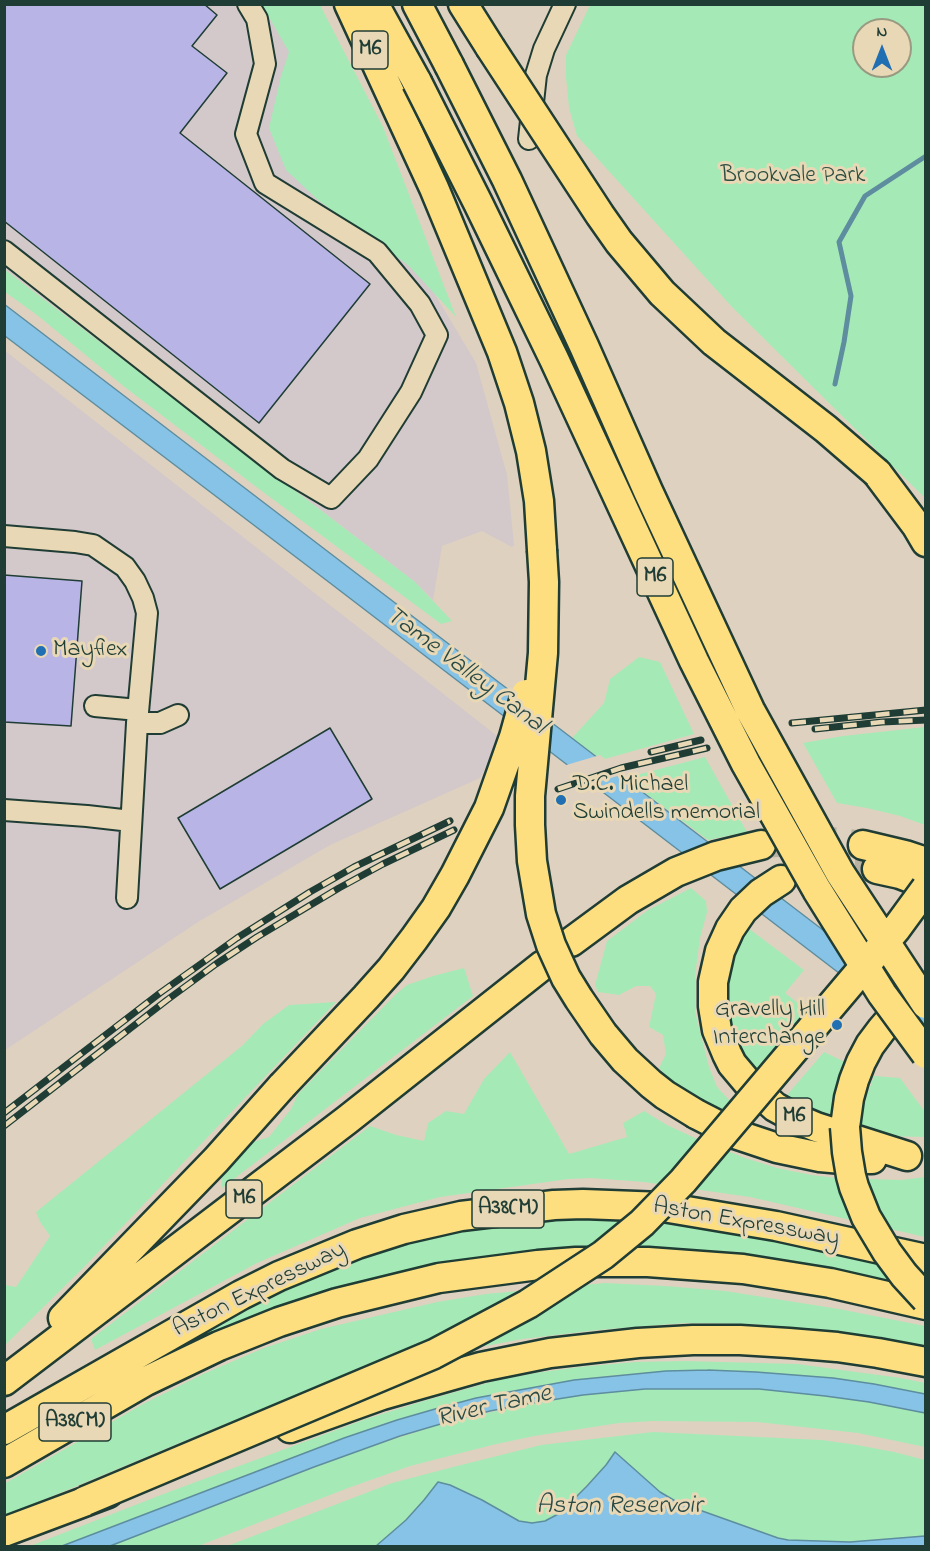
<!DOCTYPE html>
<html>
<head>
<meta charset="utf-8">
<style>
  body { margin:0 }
  #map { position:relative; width:930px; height:1551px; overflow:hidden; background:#dfd1bf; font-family:"Indie Flower",sans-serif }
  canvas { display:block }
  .frame { position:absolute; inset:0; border:6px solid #1f3d34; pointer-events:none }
  .north { position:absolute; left:852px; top:18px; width:60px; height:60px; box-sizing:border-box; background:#e9d8b5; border:2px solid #989a81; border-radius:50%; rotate:0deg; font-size:16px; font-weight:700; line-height:24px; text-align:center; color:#1f3d34 }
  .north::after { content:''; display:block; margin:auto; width:21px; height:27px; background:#1f6fb2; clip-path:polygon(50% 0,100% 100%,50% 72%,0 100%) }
</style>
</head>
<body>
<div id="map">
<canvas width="930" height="1551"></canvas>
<div class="frame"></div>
<div class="north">N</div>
</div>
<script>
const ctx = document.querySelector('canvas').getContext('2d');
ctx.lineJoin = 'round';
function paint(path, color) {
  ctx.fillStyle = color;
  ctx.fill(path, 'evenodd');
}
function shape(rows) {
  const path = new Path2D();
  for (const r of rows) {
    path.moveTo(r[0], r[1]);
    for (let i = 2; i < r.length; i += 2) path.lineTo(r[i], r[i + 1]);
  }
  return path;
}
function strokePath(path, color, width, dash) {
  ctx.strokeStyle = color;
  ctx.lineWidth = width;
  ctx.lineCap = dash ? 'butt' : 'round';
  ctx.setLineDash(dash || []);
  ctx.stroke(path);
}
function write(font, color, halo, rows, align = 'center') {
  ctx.font = font + ' "Indie Flower",sans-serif';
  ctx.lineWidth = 6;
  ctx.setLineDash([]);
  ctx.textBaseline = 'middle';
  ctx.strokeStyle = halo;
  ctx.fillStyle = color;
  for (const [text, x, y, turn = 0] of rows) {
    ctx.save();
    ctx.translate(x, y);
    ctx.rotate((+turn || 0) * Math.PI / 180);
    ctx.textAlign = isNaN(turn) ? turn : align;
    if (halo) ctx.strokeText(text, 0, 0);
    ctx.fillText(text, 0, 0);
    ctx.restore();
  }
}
paint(shape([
  [4,5,262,5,476,363,507,475,514,545,512,547,482,531,442,546,433,600,415,582,5,269],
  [4,350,501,739,480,778,330,845,198,922,5,1050]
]), '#d3c8ca');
paint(shape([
  [262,5,320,5,383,127,456,317,408,265,318,200,286,170,269,128,281,76,289,52],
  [590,5,925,5,925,498,732,307,577,136,569,108,566,77,566,55],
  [864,30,900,30,900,66,864,66],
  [4,269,415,582,452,621,441,624,255,486,122,385,37,315,5,292],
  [639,657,660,662,694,734,601,760,572,738,604,703,610,679],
  [925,727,925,825,900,816,867,808,837,803,803,743,843,736],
  [705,757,747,832,708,840,625,778],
  [691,888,706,901,707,912,700,938,695,975,695,1012,709,1067,717,1087,731,1102,722,1112,668,1078,659,1068,666,1054,663,1035,649,1027,656,994,650,986,636,986,619,995,598,992,595,985,607,941,648,910],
  [744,925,804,970,785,993,808,1011,754,1077,732,1047,723,978],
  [464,968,473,996,222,1188,222,1172,253,1142,269,1137,291,1109,298,1094,396,994,407,985,433,976],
  [336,1002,85,1266,5,1345,5,1285,16,1287,50,1236,40,1222,36,1212,243,1045,263,1024,289,1005],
  [510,1052,569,1154,627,1137,623,1123,644,1111,667,1125,695,1138,745,1158,777,1168,811,1175,836,1178,901,1180,925,1177,925,1237,750,1197,644,1182,591,1178,568,1179,440,1197,360,1218,257,1263,95,1350,91,1339,370,1126,396,1135,424,1141,428,1123,446,1111,464,1114,484,1079],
  [824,1052,851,1065,833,1123,781,1102],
  [874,1076,900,1078,925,1112,925,1137,885,1136,861,1131,862,1109],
  [630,1216,708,1226,925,1272,925,1291,580,1251,145,1369,137,1367,222,1320,316,1274,372,1252,438,1234,509,1221],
  [605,1283,665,1286,725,1291,839,1309,925,1326,925,1346,872,1337,752,1324,685,1323,597,1330,523,1339,387,1364,218,1427,5,1516,4,1484,143,1404,203,1374,264,1348,321,1329,437,1302,486,1294],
  [685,1361,797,1364,901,1378,925,1383,925,1394,874,1384,833,1378,756,1372,708,1370,618,1375,574,1380,476,1398,397,1420,283,1461,62,1546,30,1546,166,1493,366,1419,427,1400,498,1380,535,1373,579,1367,635,1362],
  [645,1389,759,1389,792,1392,869,1402,917,1411,925,1413,925,1447,858,1433,757,1422,654,1421,619,1423,534,1436,492,1445,410,1466,348,1488,198,1546,110,1546,357,1451,444,1423,526,1404,583,1395],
  [653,1432,822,1440,857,1445,894,1452,925,1460,925,1536,850,1542,788,1540,778,1538,677,1502,660,1492,615,1452,606,1465,587,1485,560,1513,545,1521,532,1523,519,1521,482,1500,450,1485,438,1482,424,1500,406,1520,376,1546,227,1546,392,1483,453,1467,541,1445]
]), '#a5eab6');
const water = shape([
  [4,304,925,1008,925,1039,330,583,5,336,4,304],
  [708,1370,756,1372,833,1378,874,1384,920,1393,925,1394,925,1413,869,1402,825,1396,759,1389,645,1389,583,1395,526,1404,490,1411,444,1423,400,1436,314,1467,110,1546,62,1546,344,1438,397,1420,435,1409,476,1398,574,1380,666,1371,708,1370],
  [615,1452,660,1492,677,1502,778,1538,788,1540,850,1542,925,1536,925,1546,376,1546,406,1520,424,1500,438,1482,450,1485,482,1500,519,1521,532,1523,545,1521,560,1513,587,1486,606,1465,615,1452]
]);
paint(water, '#86c3e6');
strokePath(water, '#5d8d9f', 1.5);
paint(shape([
  [600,755,624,774,588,785,563,766]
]), '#dfd1bf');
strokePath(shape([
  [835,384,844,342,851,296,839,242,865,196,926,156]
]), '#5d8d9f', 5);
const building = shape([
  [4,4,204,4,217,15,192,46,227,73,180,133,370,284,259,423,4,221,4,4],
  [4,575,82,581,71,726,4,722,4,575],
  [330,728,372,799,220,889,178,818,330,728]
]);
paint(building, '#b8b4e5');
strokePath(building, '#1f3d34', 1.5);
strokePath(shape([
  [766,844,812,840,843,842,863,845],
  [813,868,833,864,877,869]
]), '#b9b3a3', 28, [28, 14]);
const minor = shape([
  [529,139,536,75,544,49,565,4],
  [4,251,282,469,331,498,368,459,411,392,437,335,420,304,377,252,265,183,246,134,265,64,257,19,248,4],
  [4,536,75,542,93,545,125,567,135,581,143,598,147,613,137,723,127,898],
  [95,706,138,710],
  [137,723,160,723,178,715],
  [4,810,87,816,131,821]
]);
const highway = shape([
  [349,4,434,188,502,352,519,403,531,451,539,501,542,550],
  [374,4,417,82],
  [417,4,449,65],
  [463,4,490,47],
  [877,473,916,525,926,542],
  [863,845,905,855,926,862],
  [877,869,900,874,926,884],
  [781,880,761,893,743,910,730,929,720,951,713,982,713,1006,717,1030,727,1054,732,1064,748,1083,775,1107,795,1118,816,1127,907,1156],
  [571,942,628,900,676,872,716,856,761,845],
  [696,1114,735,1134,777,1148,820,1157,842,1159,872,1159],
  [845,1127,849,1098,854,1080,861,1062,870,1045,882,1029,895,1014,909,1001,926,990],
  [63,1318,216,1160,282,1086],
  [4,1381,347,1120,543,965],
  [290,1428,382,1395,481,1367,550,1353,638,1343,693,1340,740,1340,789,1343,837,1347,878,1353,926,1362],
  [4,1430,241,1295,279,1276,357,1244,404,1229,461,1216,554,1205,583,1204,663,1207,776,1226,926,1259],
  [4,1463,146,1381,219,1346,279,1322,337,1303,439,1278,538,1265,576,1262,648,1262,743,1269,830,1283,926,1305],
  [4,1532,108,1493]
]);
strokePath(minor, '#1f3d34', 24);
strokePath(highway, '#1f3d34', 33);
strokePath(minor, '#e9d8b5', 20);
strokePath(highway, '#fedf80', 28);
const rail = shape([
  [792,723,926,710],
  [815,729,882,722,926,720],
  [651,752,701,740],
  [558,789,621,768,707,748],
  [4,1113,160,993,237,938,310,892,354,867,450,821],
  [4,1126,167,1000,216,964,257,937,339,888,383,864,454,830]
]);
strokePath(rail, '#1f3d34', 7);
strokePath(rail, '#e9d8b5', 4.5, [14]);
const highwayBridge = shape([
  [490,47,600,215,619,242,662,293,714,342,826,429,877,473],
  [449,65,507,180,584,346,648,491,750,710,840,873,926,1004],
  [417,82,478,203,554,359,694,661,746,764,817,890,882,994,926,1054],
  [542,550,544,582,543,653,530,796,530,825,532,861,541,914,551,945,566,978,579,999,603,1034,625,1060,651,1084,665,1095,696,1114],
  [282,1086,366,997,391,969,414,939,436,908,455,875,489,808,514,737,526,694],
  [845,1127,847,1152,851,1176,854,1187,866,1217,887,1252,904,1275,926,1299],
  [85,1501,434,1354,528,1304,603,1255,642,1223,683,1181,896,929,926,888]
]);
strokePath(highwayBridge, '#1f3d34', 33, []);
strokePath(highwayBridge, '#fedf80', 28);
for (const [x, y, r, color] of [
  [41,651,6,"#1f6fb2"],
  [561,800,6,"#1f6fb2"],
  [837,1025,6,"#1f6fb2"]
]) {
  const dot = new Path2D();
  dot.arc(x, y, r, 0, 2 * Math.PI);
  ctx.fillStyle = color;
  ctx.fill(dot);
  strokePath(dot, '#e9d8b5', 2);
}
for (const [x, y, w] of [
  [370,50,36],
  [655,577,36],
  [794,1117,36],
  [244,1199,36],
  [508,1209,72],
  [75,1422,72]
]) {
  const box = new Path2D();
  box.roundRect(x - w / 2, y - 19, w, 38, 4.5);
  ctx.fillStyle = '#e9d8b5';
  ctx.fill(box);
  strokePath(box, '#1f3d34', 1.5);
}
write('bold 22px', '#1f3d34', null, [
  ["M6",370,50],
  ["M6",655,577],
  ["M6",794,1117],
  ["M6",244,1199],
  ["A38(M)",508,1209],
  ["A38(M)",75,1422]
]);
write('24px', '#2c4e41', '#e9d8b5', [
  ["Brookvale Park",793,177]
]);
write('24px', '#1f3d34', '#e9d8b5', [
  ["Mayflex",53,651],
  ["D.C. Michael",573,786],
  ["Swindells memorial",573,814],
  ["Gravelly Hill",825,1011,"right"],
  ["Interchange",825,1039,"right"]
], 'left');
write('24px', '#1f3d34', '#e9d8b5', [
  ["Aston Expressway",746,1224,10],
  ["Aston Expressway",260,1291,-26]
]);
write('italic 26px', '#294a46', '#e9d8b5', [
  ["Tame Valley Canal",465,672,37],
  ["River Tame",494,1408,-13],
  ["Aston Reservoir",619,1508]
]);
</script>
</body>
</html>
